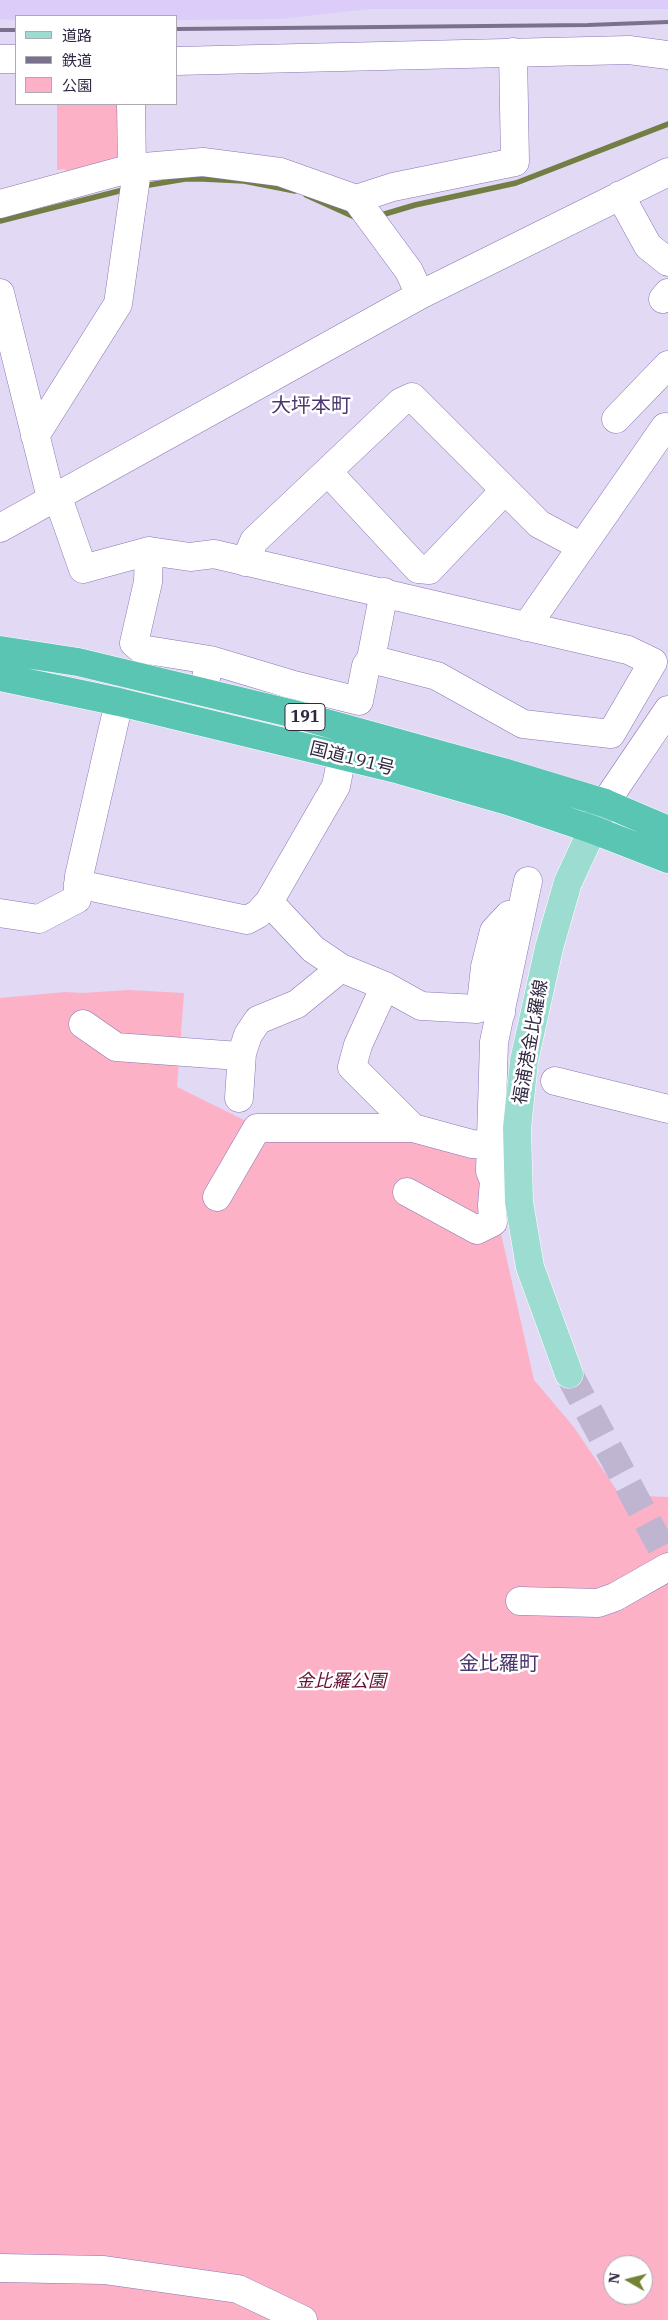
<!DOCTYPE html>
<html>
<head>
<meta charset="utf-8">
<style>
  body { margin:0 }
  #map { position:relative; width:668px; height:2320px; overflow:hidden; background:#e2d9f5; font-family:"IBM Plex Serif","Noto Sans JP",serif }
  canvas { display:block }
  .legend { position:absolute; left:15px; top:15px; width:162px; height:90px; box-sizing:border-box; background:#fff; border:1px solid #ada9b3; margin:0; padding:6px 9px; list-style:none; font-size:15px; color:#312742 }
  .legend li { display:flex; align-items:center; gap:10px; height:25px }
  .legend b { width:25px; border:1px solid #ada9b3 }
  .north { position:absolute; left:603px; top:2255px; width:50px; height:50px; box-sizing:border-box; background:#fff; border:1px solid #ada9b3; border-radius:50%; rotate:278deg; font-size:14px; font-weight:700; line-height:20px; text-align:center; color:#312742 }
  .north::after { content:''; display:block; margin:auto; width:18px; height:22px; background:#728333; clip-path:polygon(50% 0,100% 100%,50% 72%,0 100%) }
</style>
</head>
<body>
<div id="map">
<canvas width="668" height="2320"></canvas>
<ul class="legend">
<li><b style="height:6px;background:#9cdcd1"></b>道路</li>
<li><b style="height:6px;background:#7b718d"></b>鉄道</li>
<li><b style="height:14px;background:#fcb1c7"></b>公園</li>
</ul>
<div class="north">N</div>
</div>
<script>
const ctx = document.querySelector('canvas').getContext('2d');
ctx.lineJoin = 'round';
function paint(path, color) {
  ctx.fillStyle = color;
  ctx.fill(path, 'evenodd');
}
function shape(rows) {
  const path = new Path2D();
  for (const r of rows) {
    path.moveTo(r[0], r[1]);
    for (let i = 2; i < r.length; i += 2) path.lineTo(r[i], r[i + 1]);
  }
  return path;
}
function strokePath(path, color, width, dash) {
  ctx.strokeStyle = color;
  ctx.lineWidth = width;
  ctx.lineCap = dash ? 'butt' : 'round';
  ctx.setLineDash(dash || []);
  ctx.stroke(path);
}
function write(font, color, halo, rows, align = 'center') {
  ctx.font = font + ' "IBM Plex Serif","Noto Sans JP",serif';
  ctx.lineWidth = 5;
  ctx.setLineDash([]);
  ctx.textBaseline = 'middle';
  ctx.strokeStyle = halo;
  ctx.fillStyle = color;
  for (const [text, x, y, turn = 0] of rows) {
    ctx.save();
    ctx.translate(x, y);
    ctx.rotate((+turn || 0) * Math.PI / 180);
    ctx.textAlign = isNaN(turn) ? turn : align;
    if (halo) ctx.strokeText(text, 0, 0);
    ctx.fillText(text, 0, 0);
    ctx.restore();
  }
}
paint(shape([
  [0,0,668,0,668,9,369,9,279,19,176,20,176,16,16,16,16,20,0,19]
]), '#dbccfa');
paint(shape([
  [57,104,122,104,123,151,116,162,67,174,65,169,57,170],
  [128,990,184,993,177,1087,246,1121,417,1137,484,1158,534,1380,573,1426,620,1495,668,1497,668,2320,0,2320,0,998,65,992,83,993],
  [613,2265,643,2265,643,2295,613,2295]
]), '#fcb1c7');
strokePath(shape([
  [143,186,185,179,203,179,244,181,295,191],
  [306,195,359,219],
  [378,216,415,205,516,183,668,124],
  [0,221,127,189]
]), '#737e45', 5.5);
strokePath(shape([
  [569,1374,668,1560]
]), '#bfb5d1', 28, [28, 14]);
const minor = shape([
  [0,59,16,59],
  [176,61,629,50,668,55],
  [620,195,648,246,668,262],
  [356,199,393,187,515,162,513,52],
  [0,204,132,168,203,162,280,172,356,199,409,271,420,295],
  [0,293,51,498],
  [663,299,668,293],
  [616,419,668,365],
  [35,436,118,304,136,178,132,168,131,104],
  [328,472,418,569,429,570,504,491],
  [57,495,83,569,149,551,190,557,214,554,628,650,653,662,611,734,523,724,437,676,371,659],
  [0,528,420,295,668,172],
  [149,551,148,582,134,643,141,649,210,660,206,678],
  [245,562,254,541,401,402,412,397,539,524,582,547],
  [526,627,665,427],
  [210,660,290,684,359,701,366,666,371,659,384,592],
  [605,803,668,710],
  [78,884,247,920,258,914,269,902,336,786,342,756],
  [269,902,313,949,341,968,385,986,421,1006,477,1009,486,1006],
  [0,913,39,919,77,899,79,876,119,702],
  [385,986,358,1045,352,1067,413,1128],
  [501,1013,486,1005,482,994,485,967,494,931,509,915],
  [83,1024,116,1047,239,1056,242,1053,248,1035,258,1020,297,1004,341,968],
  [555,1081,668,1109],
  [239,1098,242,1053],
  [407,1192,477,1230,493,1222,492,1205,494,1181,490,1171,494,1042,528,881],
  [217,1197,257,1128,413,1128,472,1144,491,1145],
  [520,1601,598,1603,615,1597,668,1567],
  [0,2268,104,2270,238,2289,303,2320]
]);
const major = shape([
  [569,1374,530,1267,519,1202,517,1128,524,1061,549,948,568,882,605,803]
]);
const highway = shape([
  [0,650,78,662,290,713,503,772,605,803,668,830],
  [0,677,119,702,400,770,508,801,591,829,668,859]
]);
strokePath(minor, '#8b74b4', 29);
strokePath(major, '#fff', 29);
strokePath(highway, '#fff', 29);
strokePath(minor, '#fff', 28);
strokePath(major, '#9cdcd1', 28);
strokePath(highway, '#5ac5b2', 28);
strokePath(shape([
  [176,29,588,25,668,22],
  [0,30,16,30]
]), '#7b718d', 4);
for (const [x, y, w] of [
  [305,717,40]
]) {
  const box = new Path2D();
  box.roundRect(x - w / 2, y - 13.5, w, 27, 4);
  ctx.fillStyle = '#fff';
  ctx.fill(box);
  strokePath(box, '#312742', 1);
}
write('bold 16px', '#312742', null, [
  ["191",305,717]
]);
write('18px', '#312742', '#fff', [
  ["国道191号",352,759,14],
  ["福浦港金比羅線",531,1042,-80]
]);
write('italic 18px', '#671136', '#fff', [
  ["金比羅公園",341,1682]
]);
write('20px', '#4c366f', '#fff', [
  ["大坪本町",311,406],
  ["金比羅町",499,1664]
]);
</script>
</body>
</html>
